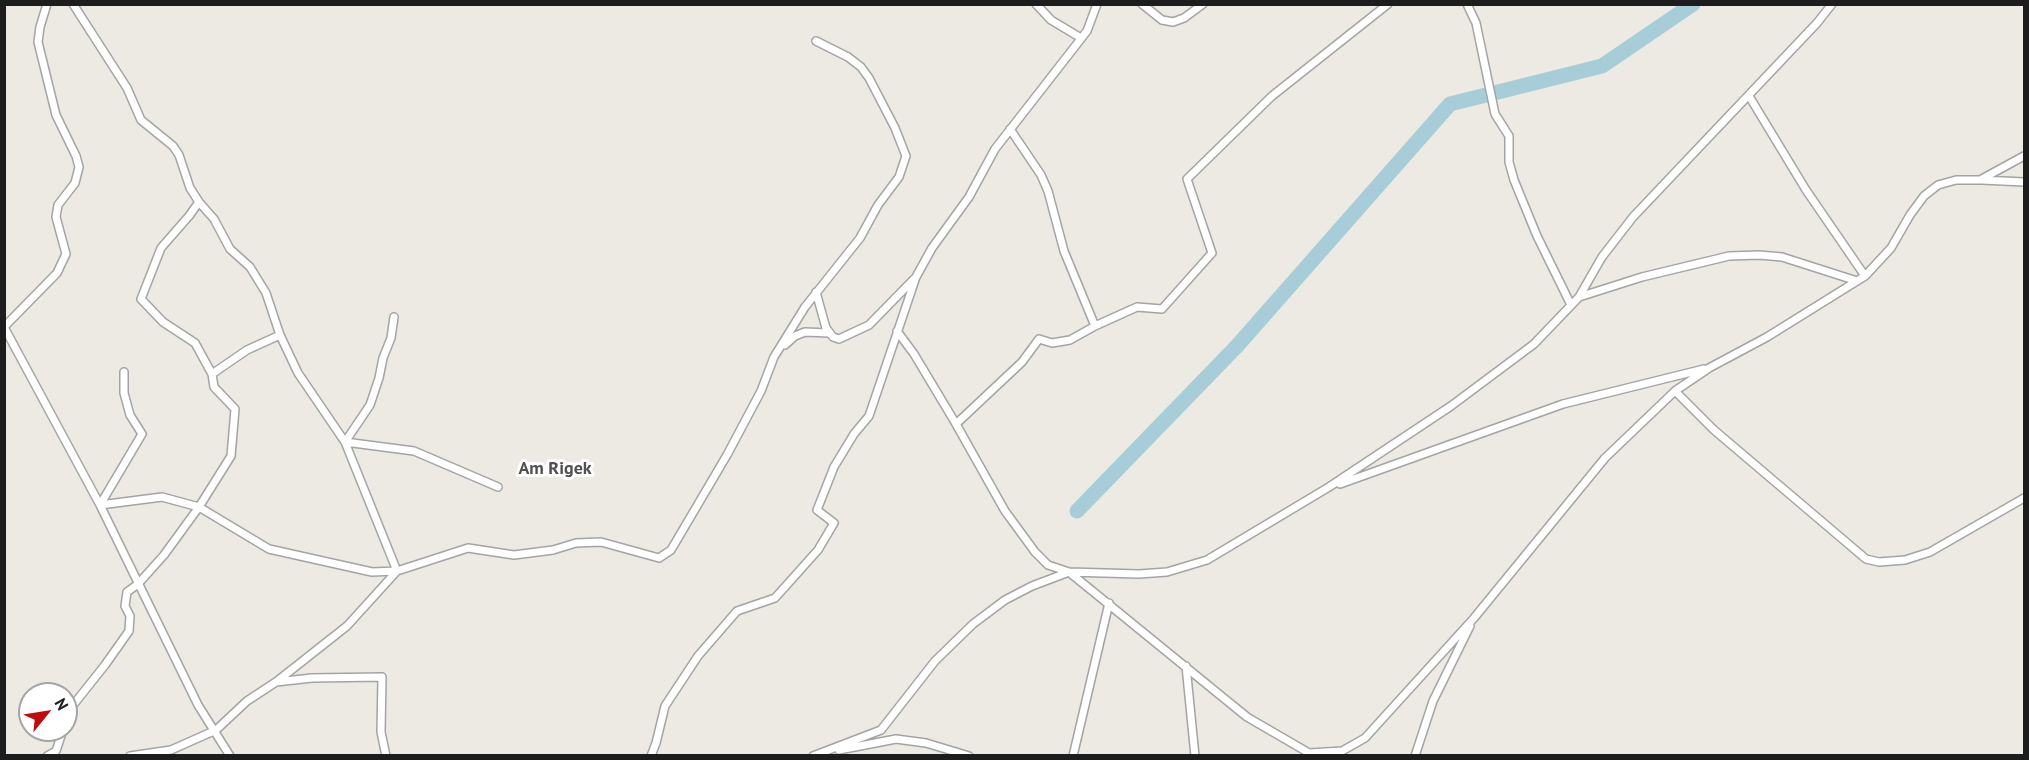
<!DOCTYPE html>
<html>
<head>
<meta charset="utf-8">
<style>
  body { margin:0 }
  #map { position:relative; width:2029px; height:760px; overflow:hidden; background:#edeae3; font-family:"PT Sans",sans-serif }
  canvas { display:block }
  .frame { position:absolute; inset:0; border:6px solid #1d1d1d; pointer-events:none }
  .north { position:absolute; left:18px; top:682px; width:60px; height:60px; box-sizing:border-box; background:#fff; border:2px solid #a5a5a5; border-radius:50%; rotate:60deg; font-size:16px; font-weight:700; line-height:24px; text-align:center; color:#1d1d1d }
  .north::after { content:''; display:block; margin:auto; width:21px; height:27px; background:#bd0e0d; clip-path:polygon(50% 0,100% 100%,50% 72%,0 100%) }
</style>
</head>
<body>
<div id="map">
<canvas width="2029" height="760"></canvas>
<div class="frame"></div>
<div class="north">N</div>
</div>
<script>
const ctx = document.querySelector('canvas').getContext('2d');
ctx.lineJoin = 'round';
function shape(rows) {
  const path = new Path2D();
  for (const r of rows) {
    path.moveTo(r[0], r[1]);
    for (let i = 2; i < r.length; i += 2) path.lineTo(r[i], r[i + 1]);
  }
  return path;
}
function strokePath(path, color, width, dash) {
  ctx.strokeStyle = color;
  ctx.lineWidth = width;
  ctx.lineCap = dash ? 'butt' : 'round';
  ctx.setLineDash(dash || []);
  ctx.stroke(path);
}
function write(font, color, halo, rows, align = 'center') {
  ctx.font = font + ' "PT Sans",sans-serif';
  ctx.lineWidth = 6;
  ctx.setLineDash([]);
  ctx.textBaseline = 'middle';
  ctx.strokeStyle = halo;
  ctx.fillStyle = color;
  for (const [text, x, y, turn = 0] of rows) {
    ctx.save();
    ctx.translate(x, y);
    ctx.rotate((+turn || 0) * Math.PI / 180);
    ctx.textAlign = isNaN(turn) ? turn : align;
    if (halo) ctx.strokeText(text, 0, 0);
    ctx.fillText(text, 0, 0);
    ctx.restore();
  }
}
strokePath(shape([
  [1077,511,1237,346,1450,104,1602,66,1693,4]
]), '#a6cdd8', 15);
const street = shape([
  [47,4,40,27,38,42,56,115,76,156,79,167,75,183,58,205,56,217,66,254,57,273,4,327,100,505,198,705,230,756],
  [73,4,127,88,141,120,173,146,179,155,190,188,199,202,214,219,230,249,250,267,266,293,280,335,298,373,345,442,397,571,468,548,514,555,553,550,576,543,601,542,659,558,671,550,727,455,761,391,774,357,805,307,860,238,878,205,899,177,906,156,895,128,869,78,861,67,848,57,816,41],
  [1036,4,1051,20,1081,38],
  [1142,4,1162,20,1173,22,1184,18,1203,4],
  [1467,4,1476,23,1495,114,1509,136,1509,162,1514,180,1537,236,1571,305],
  [1749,96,1806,190,1865,276],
  [1010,129,1041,175,1048,191,1064,251,1095,326],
  [1982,180,2024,182],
  [199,202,189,216,161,248,141,299,163,322,195,343,212,374],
  [816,292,826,328,833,337,839,339,869,325,914,279],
  [1579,297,1642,277,1729,256,1759,255,1782,257,1857,281],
  [394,317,391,338,383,358,379,378,370,405,345,442,414,451,498,487],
  [897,331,914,354,956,424,1005,511,1035,552,1048,565,1069,572,1247,717,1309,753,1342,751,1365,738,1474,618,1605,458,1675,391,1709,368,1767,337,1865,276,1891,248,1910,215,1924,196,1938,185,1956,180,1980,180,2024,156],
  [785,345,795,336,805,332,829,333],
  [1675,391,1714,430,1866,559,1879,562,1905,560,1930,552,2024,498],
  [956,424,1022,362,1039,339,1052,343,1070,340,1095,326,1137,307,1162,309,1212,253,1187,179,1272,96,1388,4],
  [1340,484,1563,404,1704,369],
  [100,505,162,497,199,507,269,549,372,572,397,571],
  [100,505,142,434,130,415,124,393,124,372],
  [1186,666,1195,756],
  [276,682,312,678,382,677,381,732,386,756],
  [66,714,105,665,129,631,130,616,125,606,127,592,138,584,164,555,199,507,231,456,235,409,214,387,212,374,247,350,280,335],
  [839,750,896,739,926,743,969,756],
  [47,756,56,751,63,730],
  [130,756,171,750,216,730,247,701,276,682,347,626,397,571],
  [651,756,656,743,665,706,698,656,737,611,775,598,818,550,834,523,817,510,834,467,854,434,869,416,916,277,932,248,969,197,995,149,1087,31,1097,4],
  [813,756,881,730,935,661,973,624,1005,600,1032,586,1069,572,1139,574,1167,572,1207,560,1329,487,1451,406,1534,344,1579,297,1602,257,1633,217,1817,23,1832,4],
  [1073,756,1109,603],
  [1415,756,1433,701,1470,626]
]);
strokePath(street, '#a4a4a4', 10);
strokePath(street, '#fff', 7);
write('bold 18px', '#505050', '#fff', [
  ["Am Rigek",555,469]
]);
</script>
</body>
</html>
